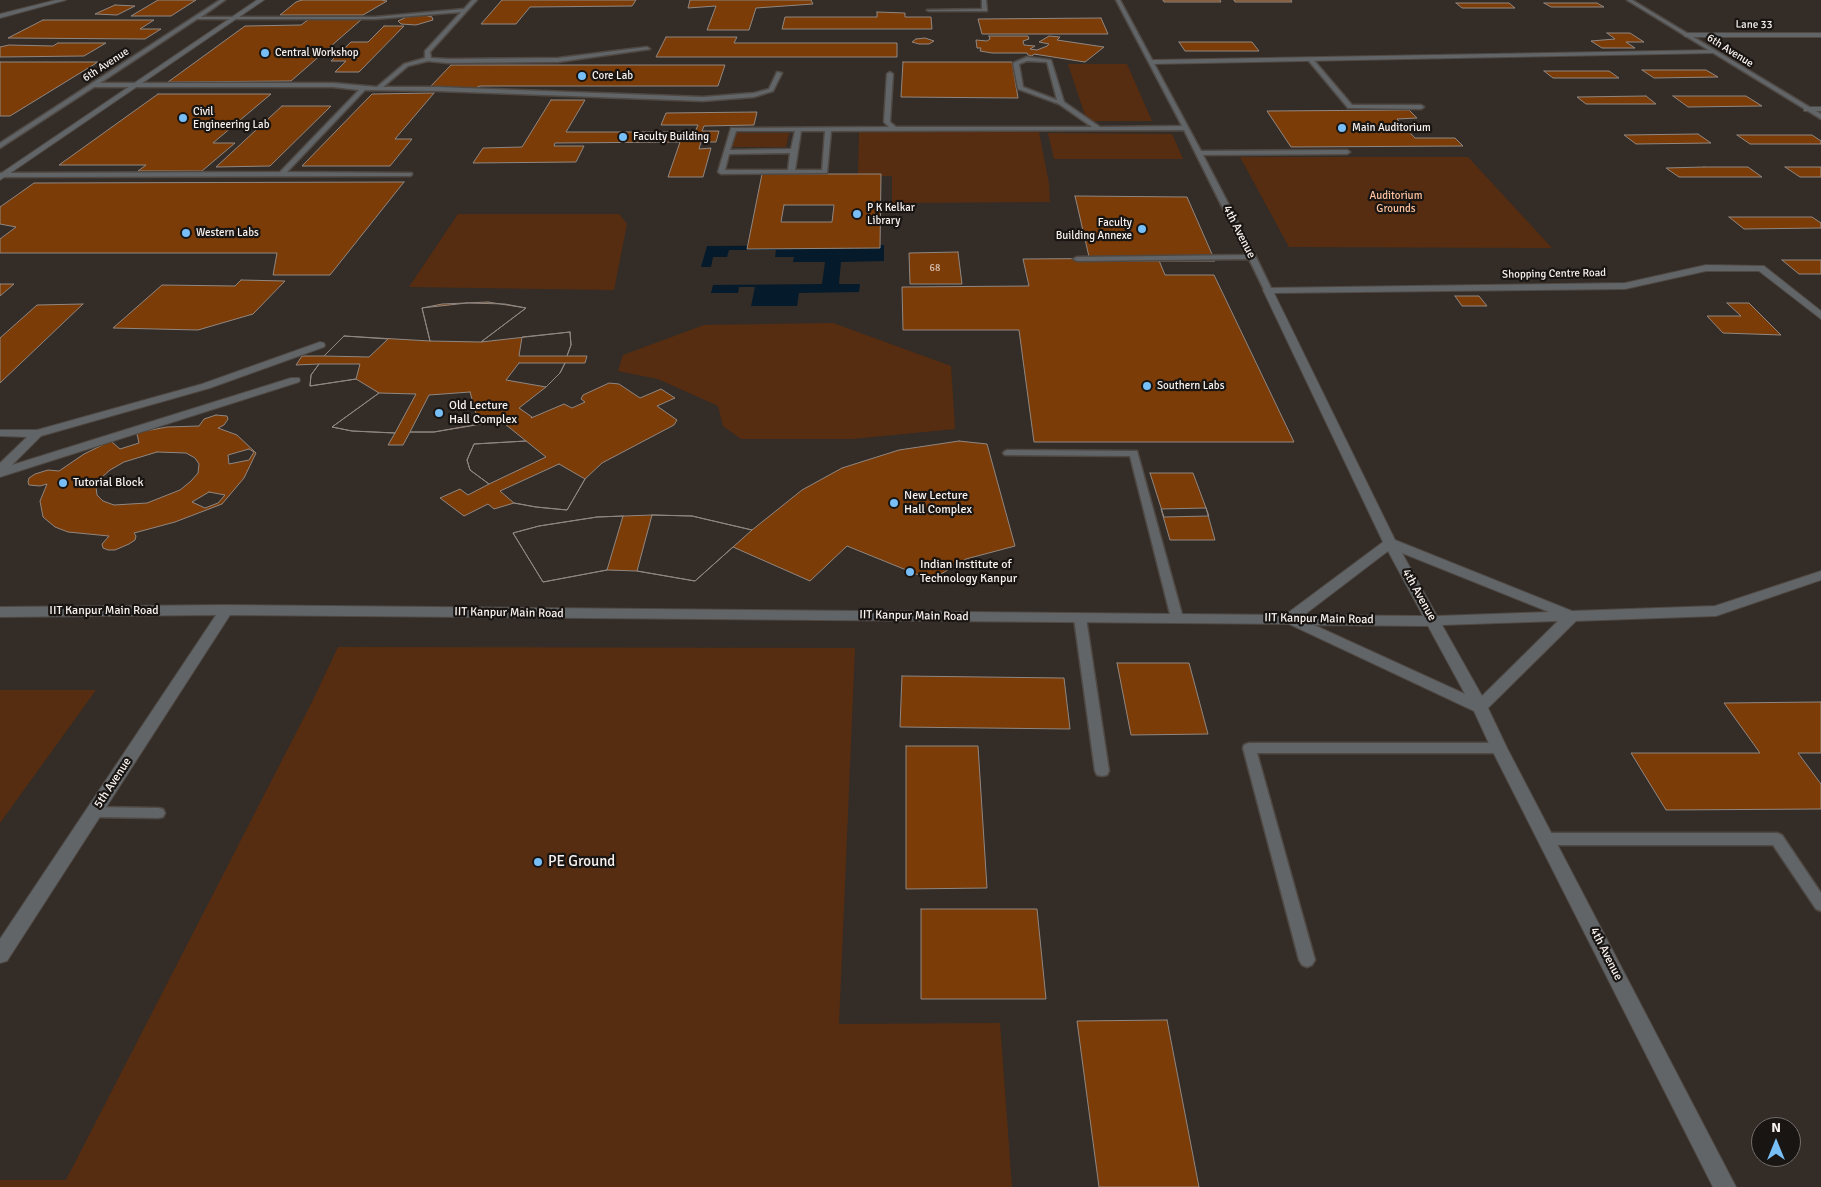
<!DOCTYPE html>
<html>
<head>
<meta charset="utf-8">
<style>
  body { margin:0 }
  #map { position:relative; width:1821px; height:1187px; overflow:hidden; background:#342c27; font-family:Signika,sans-serif }
  canvas { display:block }
  .north { position:absolute; left:1751px; top:1117px; width:50px; height:50px; box-sizing:border-box; background:#191513; border:1px solid #726d6b; border-radius:50%; rotate:0deg; font-size:14px; font-weight:700; line-height:20px; text-align:center; color:#f8f2ef }
  .north::after { content:''; display:block; margin:auto; width:18px; height:22px; background:#78bff7; clip-path:polygon(50% 0,100% 100%,50% 72%,0 100%) }
</style>
</head>
<body>
<div id="map">
<canvas width="1821" height="1187"></canvas>
<div class="north">N</div>
</div>
<script>
const ctx = document.querySelector('canvas').getContext('2d');
ctx.lineJoin = 'round';
function paint(path, color) {
  ctx.fillStyle = color;
  ctx.fill(path, 'evenodd');
}
function shape(rows) {
  const path = new Path2D();
  for (const r of rows) {
    path.moveTo(r[0], r[1]);
    for (let i = 2; i < r.length; i += 2) path.lineTo(r[i], r[i + 1]);
  }
  return path;
}
function strokePath(path, color, width, dash) {
  ctx.strokeStyle = color;
  ctx.lineWidth = width;
  ctx.lineCap = dash ? 'butt' : 'round';
  ctx.setLineDash(dash || []);
  ctx.stroke(path);
}
function write(font, color, halo, rows, align = 'center') {
  ctx.font = font + ' Signika,sans-serif';
  ctx.lineWidth = 4.5;
  ctx.setLineDash([]);
  ctx.textBaseline = 'middle';
  ctx.strokeStyle = halo;
  ctx.fillStyle = color;
  for (const [text, x, y, turn = 0] of rows) {
    ctx.save();
    ctx.translate(x, y);
    ctx.rotate((+turn || 0) * Math.PI / 180);
    ctx.textAlign = isNaN(turn) ? turn : align;
    if (halo) ctx.strokeText(text, 0, 0);
    ctx.fillText(text, 0, 0);
    ctx.restore();
  }
}
paint(shape([
  [1068,64,1127,64,1152,121,1087,121],
  [859,132,1039,132,1049,184,1050,202,892,203,892,176,858,176],
  [734,133,789,133,786,147,730,147],
  [1048,133,1172,134,1183,159,1054,159],
  [1240,157,1468,157,1552,248,1289,247],
  [458,214,619,214,627,224,614,290,409,287],
  [833,323,951,366,955,429,852,439,741,439,723,426,718,406,658,379,618,371,623,355,704,325],
  [338,647,855,648,839,1024,1000,1023,1012,1187,0,1187,0,1180,66,1180,313,700],
  [0,690,96,690,0,823]
]), '#572d11');
paint(shape([
  [884,245,884,261,841,262,839,284,860,284,859,292,799,293,797,306,751,306,755,287,739,287,738,293,711,293,713,285,822,284,825,262,793,262,794,257,775,257,776,250,729,250,727,257,713,257,711,267,701,267,707,246]
]), '#051b2b');
const building = shape([
  [158,0,196,0,171,16,131,16,158,0],
  [302,0,381,0,387,1,363,15,280,15,296,2,302,0],
  [502,0,636,0,632,6,530,7,516,24,481,24,502,0],
  [690,0,811,0,813,4,756,8,749,30,707,30,716,6,688,8,690,0],
  [1163,0,1220,0,1221,2,1164,2,1163,0],
  [1234,0,1291,0,1292,2,1235,2,1234,0],
  [1456,3,1509,3,1515,8,1462,8,1456,3],
  [1544,3,1597,3,1604,7,1551,7,1544,3],
  [115,5,135,6,117,15,95,14,115,5],
  [877,12,905,13,905,17,931,17,932,29,782,29,785,17,877,17,877,12],
  [424,15,432,17,433,20,416,25,401,24,398,21,407,17,424,15],
  [1101,18,1108,34,982,34,978,19,1101,18],
  [309,19,362,19,291,81,168,82,245,26,301,25,309,19],
  [43,20,154,20,140,29,161,29,145,39,8,38,43,20],
  [384,26,404,26,359,72,335,72,346,61,331,61,351,42,368,42,384,26],
  [1607,33,1630,33,1644,42,1626,42,1635,48,1602,48,1591,41,1615,39,1607,33],
  [989,36,1028,36,1029,39,1023,41,1024,45,1035,46,1030,49,1037,50,1047,46,1049,44,1039,42,1049,36,1060,37,1057,40,1104,47,1085,62,1034,54,1032,56,1028,55,1027,53,992,53,980,51,981,48,977,48,976,40,987,41,990,39,989,36],
  [666,37,737,37,734,43,897,43,897,57,656,57,666,37],
  [916,39,925,38,934,41,929,44,919,44,912,42,916,39],
  [1179,42,1252,42,1259,51,1185,51,1179,42],
  [58,43,106,43,84,56,0,57,0,47,9,45,53,46,58,43],
  [0,62,98,62,10,116,0,116,0,62],
  [903,62,1012,62,1018,98,901,97,903,62],
  [451,65,725,65,718,86,480,86,473,89,430,87,451,65],
  [1642,70,1706,70,1718,77,1654,78,1642,70],
  [1544,71,1609,71,1619,78,1553,78,1544,71],
  [434,93,395,139,412,139,390,166,302,166,372,94,434,93],
  [158,94,271,94,213,143,235,143,202,171,138,171,146,165,59,165,158,94],
  [1646,96,1656,104,1586,104,1577,97,1646,96],
  [1673,96,1746,96,1762,106,1688,107,1673,96],
  [551,100,585,100,566,132,695,132,698,125,661,125,666,113,757,112,754,125,704,126,702,131,719,131,716,142,701,142,699,149,711,148,703,177,668,177,680,142,555,143,554,146,584,146,576,162,473,163,483,148,522,147,551,100],
  [282,106,331,106,270,166,216,167,282,106],
  [1409,110,1417,118,1397,119,1415,138,1455,138,1463,146,1291,147,1267,111,1409,110],
  [1698,134,1711,143,1636,144,1624,135,1698,134],
  [1737,135,1812,135,1821,141,1821,144,1750,144,1737,135],
  [1704,167,1748,167,1762,177,1679,177,1666,168,1704,167],
  [1785,167,1821,167,1821,177,1800,177,1785,167],
  [762,174,881,174,880,248,747,249,762,174],
  [784,205,834,205,832,222,781,222,784,205],
  [404,182,330,275,273,275,277,253,0,253,0,239,16,227,0,224,0,207,34,183,404,182],
  [1075,196,1187,197,1215,261,1090,261,1075,196],
  [1729,217,1812,217,1821,223,1821,228,1744,229,1729,217],
  [958,252,962,284,910,284,909,253,958,252],
  [1158,258,1165,275,1214,275,1294,442,1034,442,1019,330,903,330,902,287,1029,286,1023,259,1158,258],
  [1782,260,1821,260,1821,274,1799,274,1782,260],
  [241,280,285,281,253,314,198,330,113,328,162,285,235,286,241,280],
  [0,284,14,284,0,296,0,284],
  [1455,296,1479,296,1487,306,1462,306,1455,296],
  [488,302,526,308,481,342,430,341,422,308,442,304,488,302],
  [467,303,505,304,526,308,481,342,570,332,571,345,567,356,587,356,585,363,565,363,560,373,546,387,519,408,532,417,531,418,564,404,572,408,585,402,581,399,583,395,609,383,619,384,640,398,661,389,675,398,657,406,677,420,674,425,602,463,585,479,567,510,536,507,514,503,494,509,488,504,464,516,440,498,460,489,468,495,489,484,470,470,467,460,474,444,526,441,505,424,488,423,434,432,410,432,403,445,388,445,395,433,352,431,332,427,379,393,356,379,310,386,311,375,319,364,296,365,302,356,324,356,344,336,430,341,422,308,467,303],
  [1727,303,1749,303,1781,335,1723,333,1707,316,1741,316,1727,303],
  [83,304,0,383,0,338,37,305,83,304],
  [570,332,571,345,567,356,519,356,522,337,570,332],
  [344,336,388,339,369,357,324,356,344,336],
  [519,363,565,363,560,373,546,387,506,380,519,363],
  [319,364,360,364,356,379,310,386,311,375,319,364],
  [470,392,479,424,434,432,410,432,429,395,470,392],
  [379,393,416,394,395,433,352,431,332,427,379,393],
  [216,415,227,416,228,419,224,425,218,428,237,435,256,453,244,478,222,504,175,522,134,533,136,536,135,540,129,544,115,550,108,550,103,548,102,544,109,536,68,532,55,527,43,517,40,501,47,484,40,486,29,485,28,482,29,478,35,474,48,470,59,471,84,454,123,435,167,427,199,426,204,419,216,415],
  [137,434,139,443,120,449,112,442,124,436,137,434],
  [249,449,254,452,249,460,229,464,228,455,249,449],
  [157,452,186,453,195,458,199,464,198,473,191,481,180,490,147,503,114,505,103,501,97,495,96,487,101,478,110,470,124,462,157,452],
  [209,492,225,495,218,503,205,508,192,502,209,492],
  [526,441,546,457,489,484,470,470,467,460,474,444,526,441],
  [959,441,987,444,1015,546,966,559,931,580,847,546,810,581,733,547,695,581,637,571,607,570,543,582,513,533,539,526,597,517,652,515,692,516,752,530,802,490,842,468,899,450,959,441],
  [559,464,585,479,567,510,536,507,514,503,500,491,559,464],
  [1150,473,1193,473,1209,516,1164,517,1150,473],
  [1206,508,1215,540,1170,540,1161,509,1206,508],
  [652,515,692,516,752,530,695,581,637,571,652,515],
  [623,516,607,570,543,582,513,533,539,526,597,517,623,516],
  [1117,663,1189,663,1208,734,1131,735,1117,663],
  [902,676,1064,678,1070,729,900,727,902,676],
  [1821,702,1821,753,1798,753,1821,784,1821,809,1666,810,1631,753,1760,753,1724,703,1821,702],
  [906,746,978,746,987,888,906,889,906,746],
  [921,909,1037,909,1046,999,921,999,921,909],
  [1167,1020,1199,1187,1099,1187,1077,1021,1167,1020]
]);
paint(building, '#7c3c07');
strokePath(building, '#908781', 1);
const service = shape([
  [220,0,225,0,201,17,375,17,464,9,472,0,477,0,430,52,431,58,448,59,558,58,647,47,650,49,558,62,448,63,428,61,408,66,383,87,438,87,703,97,754,93,769,89,777,72,782,73,773,91,754,97,703,101,438,91,365,90,287,172,412,173,412,175,410,176,0,177,0,173,280,172,359,90,333,87,94,87,0,148,0,143,220,0],
  [461,12,425,51,425,58,404,64,377,87,333,83,100,83,197,19,375,19,461,12],
  [982,0,986,0,987,11,929,11,927,10,982,9,982,0],
  [1116,0,1120,0,1201,151,1347,150,1350,152,1347,154,1203,155,1256,257,1272,290,1271,292,1264,290,1249,259,1077,261,1073,259,1077,257,1246,255,1184,130,831,131,827,173,721,174,718,172,731,128,889,127,884,122,887,74,890,72,893,74,890,122,896,127,1092,127,1059,104,1018,89,1013,63,1027,57,1051,60,1064,102,1100,127,1182,126,1116,0],
  [1027,61,1047,62,1057,100,1023,87,1019,64,1027,61],
  [736,131,795,131,791,149,730,150,736,131],
  [801,131,825,131,822,170,795,170,801,131],
  [790,153,788,170,725,170,729,154,790,153],
  [1627,0,1632,0,1821,114,1821,119,1627,0],
  [1308,58,1312,58,1352,105,1421,105,1424,107,1421,109,1348,108,1308,60,1308,58],
  [1008,450,1137,451,1183,618,1181,621,1173,621,1171,618,1130,456,1005,455,1003,453,1005,451,1008,450],
  [1080,614,1086,618,1109,771,1107,775,1102,776,1097,775,1095,771,1074,618,1080,614],
  [1249,743,1499,743,1504,745,1505,748,1504,751,1499,753,1257,753,1315,960,1312,965,1307,967,1302,965,1299,960,1243,748,1244,745,1249,743],
  [94,807,158,808,163,809,165,813,163,817,158,818,94,817,89,816,87,812,89,808,94,807],
  [1547,833,1777,833,1782,835,1821,893,1821,911,1816,909,1773,845,1547,845,1542,843,1540,839,1542,835,1547,833]
]);
const minor = shape([
  [56,0,66,0,0,18,0,14,56,0],
  [257,0,264,0,0,180,0,174,257,0],
  [1821,33,1821,37,1686,37,1683,35,1686,33,1821,33],
  [1713,50,1715,51,1715,53,1152,64,1149,62,1152,60,1713,50],
  [1804,107,1821,107,1821,111,1804,111,1804,107],
  [1706,265,1764,266,1821,311,1821,319,1759,271,1706,271,1625,289,1274,293,1395,540,1572,611,1715,606,1821,571,1821,580,1716,616,1576,621,1488,708,1507,748,1736,1187,1713,1187,1491,748,1474,711,1289,624,230,615,7,961,0,963,0,939,216,615,0,617,0,607,226,605,1285,615,1383,542,1263,290,1265,288,1625,283,1706,265],
  [1388,551,1423,616,1304,615,1388,551],
  [1402,553,1549,612,1437,616,1402,553],
  [1558,621,1482,696,1442,625,1558,621],
  [1314,625,1428,626,1465,694,1314,625],
  [320,342,324,343,325,345,324,347,210,388,41,436,12,465,291,378,299,378,300,380,299,382,0,477,0,463,27,437,0,436,0,430,37,430,202,384,320,342]
]);
strokePath(service, '#4f4843', 3);
strokePath(minor, '#4f4843', 2);
paint(service, '#616568');
paint(minor, '#616568');
for (const [x, y, r, color] of [
  [265,53,5,"#78bff7"],
  [582,76,5,"#78bff7"],
  [183,118,5,"#78bff7"],
  [1342,128,5,"#78bff7"],
  [623,137,5,"#78bff7"],
  [857,214,5,"#78bff7"],
  [1142,229,5,"#78bff7"],
  [186,233,5,"#78bff7"],
  [1147,386,5,"#78bff7"],
  [439,413,5,"#78bff7"],
  [63,483,5,"#78bff7"],
  [894,503,5,"#78bff7"],
  [910,572,5,"#78bff7"],
  [538,862,5,"#78bff7"]
]) {
  const dot = new Path2D();
  dot.arc(x, y, r, 0, 2 * Math.PI);
  ctx.fillStyle = color;
  ctx.fill(dot);
  strokePath(dot, '#191513', 2);
}
write('10px', '#d9c4b5', null, [
  ["68",935,268]
]);
write('11px', '#f8f2ef', '#191513', [
  ["Lane 33",1754,25,1],
  ["6th Avenue",1730,51,32],
  ["6th Avenue",106,65,-33],
  ["Shopping Centre Road",1554,274,-1]
]);
write('11px', '#f8f2ef', '#191513', [
  ["Central Workshop",275,53],
  ["Core Lab",592,76],
  ["Civil",193,112],
  ["Engineering Lab",193,125],
  ["Main Auditorium",1352,128],
  ["Faculty Building",633,137],
  ["P K Kelkar",867,208],
  ["Library",867,221],
  ["Faculty",1132,223,"right"],
  ["Building Annexe",1132,236,"right"],
  ["Western Labs",196,233],
  ["Southern Labs",1157,386]
], 'left');
write('11px', '#fcc19e', '#191513', [
  ["Auditorium",1396,196],
  ["Grounds",1396,209]
]);
write('12px', '#f8f2ef', '#191513', [
  ["4th Avenue",1239,232,63],
  ["4th Avenue",1419,595,61],
  ["IIT Kanpur Main Road",104,611],
  ["IIT Kanpur Main Road",509,613,1],
  ["IIT Kanpur Main Road",914,616,1],
  ["IIT Kanpur Main Road",1319,619,1],
  ["5th Avenue",113,783,-57],
  ["4th Avenue",1606,954,63]
]);
write('12px', '#f8f2ef', '#191513', [
  ["Old Lecture",449,406],
  ["Hall Complex",449,420],
  ["Tutorial Block",73,483],
  ["New Lecture",904,496],
  ["Hall Complex",904,510],
  ["Indian Institute of",920,565],
  ["Technology Kanpur",920,579]
], 'left');
write('15px', '#f8f2ef', '#191513', [
  ["PE Ground",548,862]
], 'left');
</script>
</body>
</html>
